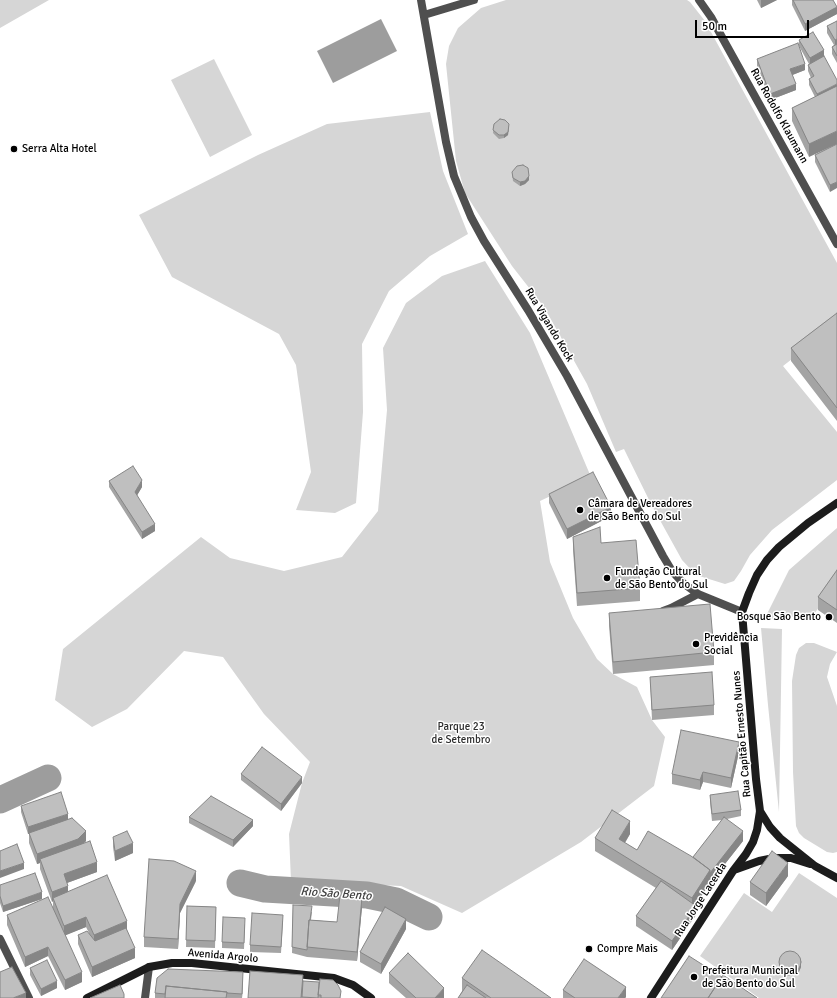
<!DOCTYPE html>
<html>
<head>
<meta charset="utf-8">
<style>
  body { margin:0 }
  #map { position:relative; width:837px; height:998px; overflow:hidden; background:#fff; font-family:Signika,sans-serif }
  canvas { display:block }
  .scale { position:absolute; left:695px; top:20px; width:114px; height:18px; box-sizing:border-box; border:2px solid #000; border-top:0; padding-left:5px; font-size:12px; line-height:14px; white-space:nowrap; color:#000; -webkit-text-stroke:3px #fff; paint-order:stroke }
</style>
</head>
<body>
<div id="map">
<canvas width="837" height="998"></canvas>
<div class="scale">50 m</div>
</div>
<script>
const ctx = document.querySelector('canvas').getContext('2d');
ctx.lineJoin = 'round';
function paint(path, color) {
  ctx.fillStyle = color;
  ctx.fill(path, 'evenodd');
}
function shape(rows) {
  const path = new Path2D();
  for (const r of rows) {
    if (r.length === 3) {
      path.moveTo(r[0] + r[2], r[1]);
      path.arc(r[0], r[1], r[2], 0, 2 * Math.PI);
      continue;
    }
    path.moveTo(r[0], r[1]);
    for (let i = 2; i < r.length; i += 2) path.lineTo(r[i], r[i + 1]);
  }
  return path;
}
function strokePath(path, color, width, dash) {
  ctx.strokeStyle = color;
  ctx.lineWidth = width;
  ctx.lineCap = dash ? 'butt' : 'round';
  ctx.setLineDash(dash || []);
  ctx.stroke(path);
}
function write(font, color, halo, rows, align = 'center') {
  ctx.font = font + ' Signika,sans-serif';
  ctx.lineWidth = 3;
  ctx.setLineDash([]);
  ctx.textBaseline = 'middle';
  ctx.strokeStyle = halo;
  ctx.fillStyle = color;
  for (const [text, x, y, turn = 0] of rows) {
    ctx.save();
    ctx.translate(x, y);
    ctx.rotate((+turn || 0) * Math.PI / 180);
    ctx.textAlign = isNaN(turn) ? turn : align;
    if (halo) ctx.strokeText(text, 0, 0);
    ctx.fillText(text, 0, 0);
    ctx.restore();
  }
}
paint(shape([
  [0,0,49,0,0,28],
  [506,0,687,0,690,2,705,21,837,263,837,324,783,366,837,432,837,480,772,530,750,555,741,571,734,581,725,584,696,575,682,560,651,504,624,449,616,452,587,384,544,307,512,266,465,193,456,161,446,64,449,46,458,28,481,8],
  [214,59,252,135,210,157,171,80],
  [430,112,443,171,468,234,430,256,389,291,362,344,363,412,356,503,335,513,296,510,311,472,296,365,279,334,172,277,139,215,258,155,327,124],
  [485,261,530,333,591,477,540,501,550,562,573,618,597,659,613,674,637,687,652,720,665,737,654,786,581,842,462,913,401,886,291,881,289,834,302,783,310,762,264,714,223,657,184,651,127,709,92,727,55,700,63,649,201,537,230,558,284,571,342,557,378,511,387,410,383,348,406,303,442,276],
  [837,528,837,583,814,614,764,620,789,570],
  [761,628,782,629,779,812,768,705],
  [806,643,814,643,837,652,830,664,827,677,837,706,837,852,833,853,827,852,804,838,799,833,796,826,793,772,792,681,796,655,799,648],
  [799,873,837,898,837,998,759,998,700,956,744,893,772,912]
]), '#d6d6d6');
paint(shape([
  [381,19,397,51,333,83,317,51]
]), '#9d9d9d');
strokePath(shape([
  [0,800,48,778],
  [240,883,265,889,367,895,396,901,429,917]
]), '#9d9d9d', 27);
strokePath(shape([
  [421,0,446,142,454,176,471,217,484,241,528,310,567,376,663,556,672,571,683,583,698,594,742,612],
  [699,0,711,17,723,39,837,244],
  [424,15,474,0],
  [663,611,671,608,698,594],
  [0,939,29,998]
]), '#4f4f4f', 8);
strokePath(shape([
  [145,998,149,967]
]), '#4f4f4f', 8);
strokePath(shape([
  [760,811,770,827,780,838,815,866,837,878],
  [734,870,759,861,774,858,791,858,810,864],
  [87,998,149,967,172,963,192,963,334,978,353,985,371,998],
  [651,998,733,871,746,854,753,842,757,830,760,811,756,779,742,612,749,593,757,575,767,560,779,547,808,523,837,503]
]), '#1c1c1c', 8);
paint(shape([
  [757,0,777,0,761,8],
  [792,0,833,0,837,14,805,31,792,5],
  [837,21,837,63,832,54,832,47,834,45,827,33,827,26],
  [799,40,824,50,809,157,792,121,792,108,815,97,809,85,809,79,811,78,808,71,808,65,809,64,799,46],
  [757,59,805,70,792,75,796,90,770,100,757,66],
  [494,124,509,127,508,135,504,138,499,139,493,133],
  [837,144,830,192,815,162,815,155],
  [512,172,529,180,525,184,520,186,513,181],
  [837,313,837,421,791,361,791,348],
  [109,481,142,487,137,495,155,531,142,539,109,487],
  [549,494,611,516,567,539,549,503],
  [573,537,601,543,640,588,640,601,577,606,573,550],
  [837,570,837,623,818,610,818,597],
  [609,613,714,652,714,665,613,674,609,626],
  [650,677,714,705,714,715,652,720],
  [739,752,731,788,703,782,700,790,672,784,672,774],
  [241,774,302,783,281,811,241,780],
  [710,795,741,810,741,816,727,819,743,841,710,883,696,905,696,915,672,950,636,926,636,916,656,888,595,851,595,838,630,834,625,843,637,850,693,857,722,820,712,821,710,802],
  [21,806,68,819,86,841,84,843,97,872,67,883,68,891,127,930,135,958,92,977,78,944,78,935,89,933,86,927,65,935,82,982,65,990,48,956,25,967,7,925,7,915,53,907,53,901,52,902,40,869,40,863,37,864,29,843,29,834,28,834,21,812],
  [189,817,253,826,233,847,189,823],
  [113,837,133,853,115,861,113,847],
  [788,876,766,906,750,895,750,882],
  [196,881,180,913,178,949,144,947,144,937],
  [0,885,42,899,3,912,0,903],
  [293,905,312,912,311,920,337,922,362,907,357,961,307,957,292,953],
  [187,906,216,907,215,948,186,947],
  [283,921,281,953,250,952,250,945],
  [245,924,244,949,222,948,222,942],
  [406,929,381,974,360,962,360,952],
  [779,962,801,967,798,974,794,975,787,976,781,972,779,965],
  [30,968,57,988,41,996,30,975],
  [389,973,444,998,406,998,389,983],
  [462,978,551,998,458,998,462,991],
  [303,981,341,998,248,998],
  [243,982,242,998,155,998,155,993],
  [563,990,626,997,625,998,563,998]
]), '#a4a4a4');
paint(shape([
  [761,0,777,0,761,8],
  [837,7,837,14,805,31,805,24],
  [837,39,837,46,835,47,835,40],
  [824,50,824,57,810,65,810,58],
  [805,64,805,70,790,76,790,69],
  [796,84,796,90,770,100,770,94],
  [837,84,837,90,817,101,817,94],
  [509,124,508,135,504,138,504,135],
  [837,131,837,144,809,157,809,144],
  [529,176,529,180,525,184,520,186,520,182],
  [837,182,837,188,830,192,830,185],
  [142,480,142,487,135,499,135,492],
  [611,507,611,516,567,539,567,529],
  [155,524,155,531,142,539,142,532],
  [739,742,739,752,731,788,731,778],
  [703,772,703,782,700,790,700,780],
  [302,777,302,783,281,811,281,804],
  [68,814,68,821,28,834,28,827],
  [253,820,253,826,233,847,233,840],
  [630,821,630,834,619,852,619,839],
  [86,831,86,841,78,849,40,859,40,863,37,864,37,854],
  [743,831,743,841,710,883,692,910,692,898,710,870],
  [133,843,133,853,115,861,115,851],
  [97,862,97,872,64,884,64,874],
  [24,863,24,869,0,878,0,871],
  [788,863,788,876,766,906,766,893],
  [196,871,196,881,180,913,178,949,178,939,180,904],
  [68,886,68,896,53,898,53,901,52,902,52,892],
  [42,892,42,899,3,912,3,906],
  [362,897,362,907,357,961,357,952],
  [696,906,696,915,672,950,672,941],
  [86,917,86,927,64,936,64,926],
  [406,919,406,929,381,974,381,964],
  [127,921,127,931,94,945,94,935],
  [48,947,48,956,25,967,25,957],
  [135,948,135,958,92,977,92,967],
  [801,964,801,967,798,974,794,975,794,972],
  [82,972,82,982,65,990,65,980],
  [243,972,243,982,242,998,242,994],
  [57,981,57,988,41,996,41,989],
  [626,987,626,997,625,998,618,998],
  [444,988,444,998,435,998],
  [26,993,26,998,13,998]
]), '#868686');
const building = shape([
  [793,0,833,0,837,7,805,24,793,0],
  [837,21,837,39,835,40,827,26,837,21],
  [813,32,824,50,810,58,799,40,813,32],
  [798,43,805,64,790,69,796,84,770,94,757,59,798,43],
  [837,44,837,56,832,47,837,44],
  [824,56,837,80,837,84,817,94,809,79,814,76,808,65,824,56],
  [837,86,837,131,809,144,792,108,837,86],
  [500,119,505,120,509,124,508,132,504,135,499,135,493,130,494,124,500,119],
  [837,144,837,182,830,185,815,155,837,144],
  [523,165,528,168,529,176,525,181,520,182,513,178,512,172,517,166,523,165],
  [837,313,837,408,791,348,837,313],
  [133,466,142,480,135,492,155,524,142,532,109,481,133,466],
  [593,472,611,507,567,529,549,494,593,472],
  [600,527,601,543,636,540,640,588,577,593,573,537,600,527],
  [837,570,837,610,818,597,837,570],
  [710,604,714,652,613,662,609,613,710,604],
  [712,672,714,705,652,710,650,677,712,672],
  [681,730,739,742,731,778,703,772,700,780,672,774,681,730],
  [262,747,302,777,281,804,241,774,262,747],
  [738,791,741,810,712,814,710,795,738,791],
  [61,792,68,814,28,827,21,806,61,792],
  [211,796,253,820,233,840,189,817,211,796],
  [612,810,630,821,619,839,637,850,648,831,691,856,710,870,692,898,595,838,612,810],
  [724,817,743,831,710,873,710,870,693,857,724,817],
  [72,818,86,831,78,839,37,854,29,833,72,818],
  [127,831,133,843,115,851,113,837,127,831],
  [90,841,97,862,64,874,68,886,52,892,40,859,90,841],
  [17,844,24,863,0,871,0,851,17,844],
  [772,851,788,863,766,893,750,882,772,851],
  [149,859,174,861,196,871,180,904,178,939,144,937,149,859],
  [35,873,42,892,3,906,0,896,0,885,35,873],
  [107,875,127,921,94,935,86,917,64,926,53,898,107,875],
  [661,881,696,906,672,941,636,916,661,881],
  [340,895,362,897,357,952,307,947,309,920,337,922,340,895],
  [48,897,82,972,65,980,48,947,25,957,7,915,48,897],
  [293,905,312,906,310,920,309,920,307,950,292,947,293,905],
  [187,906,216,907,215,941,186,940,187,906],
  [385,907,406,919,381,964,360,952,385,907],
  [252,913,283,915,281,947,250,945,252,913],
  [223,917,245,918,244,943,222,942,223,917],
  [126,928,135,948,92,967,78,935,87,931,95,941,126,928],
  [482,950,551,998,491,998,462,978,482,950],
  [790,962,11],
  [408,953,444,988,435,998,416,998,389,973,408,953],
  [689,956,722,977,708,998,661,998,689,956],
  [584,959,626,987,618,998,575,998,563,990,584,959],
  [47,960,57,981,41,989,30,968,47,960],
  [12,967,26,993,13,998,0,998,0,972,12,967],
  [168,969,243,972,242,994,227,993,227,992,166,986,165,994,155,993,157,978,168,969],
  [250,971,303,975,301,998,248,998,250,971],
  [723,975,757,998,708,998,723,975],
  [320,979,333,980,338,985,341,991,340,998,321,998,321,995,318,995,320,979],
  [303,981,319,982,318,998,302,997,303,981],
  [120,985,124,994,124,998,90,998,120,985],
  [467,985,486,998,458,998,467,985],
  [166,986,227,992,226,998,165,998,166,986]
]);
paint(building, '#bfbfbf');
strokePath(building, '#868686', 1);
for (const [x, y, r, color] of [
  [14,149,4,"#000"],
  [580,510,4,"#000"],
  [607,578,4,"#000"],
  [829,617,4,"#000"],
  [696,644,4,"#000"],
  [589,949,4,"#000"],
  [694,977,4,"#000"]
]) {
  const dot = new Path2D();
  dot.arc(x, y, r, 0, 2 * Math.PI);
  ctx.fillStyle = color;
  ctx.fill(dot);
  strokePath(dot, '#fff', 1.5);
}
write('11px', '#000', '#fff', [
  ["Rua Rodolfo Klaumann",779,116,61],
  ["Rua Vigando Kock",549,325,59],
  ["Rua Capitão Ernesto Nunes",742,734,-95],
  ["Rua Jorge Lacerda",701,900,-57],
  ["Avenida Argolo",223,956,5]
]);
write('11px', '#000', '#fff', [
  ["Serra Alta Hotel",22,149],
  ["Câmara de Vereadores",588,504],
  ["de São Bento do Sul",588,517],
  ["Fundação Cultural",615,572],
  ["de São Bento do Sul",615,585],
  ["Bosque São Bento",821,617,"right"],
  ["Previdência",704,638],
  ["Social",704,651],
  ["Compre Mais",597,949],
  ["Prefeitura Municipal",702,971],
  ["de São Bento do Sul",702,984]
], 'left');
write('11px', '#2d2d2d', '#fff', [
  ["Parque 23",461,727],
  ["de Setembro",461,740]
]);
write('italic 12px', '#3e3e3e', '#fff', [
  ["Rio São Bento",336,894,4]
]);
</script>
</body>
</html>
